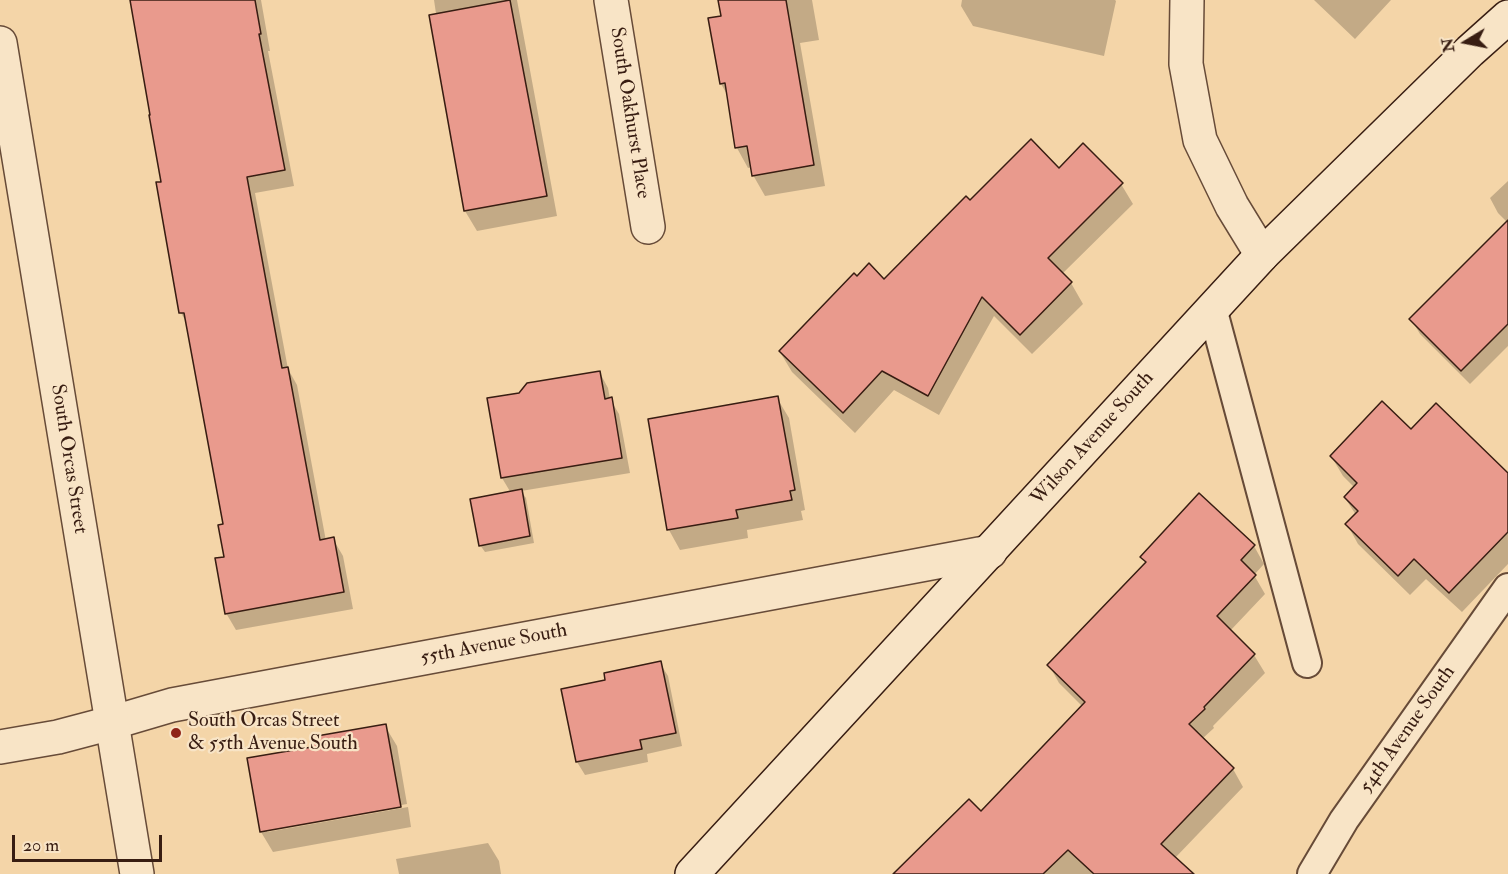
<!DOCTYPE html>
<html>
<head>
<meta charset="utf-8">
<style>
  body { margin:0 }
  #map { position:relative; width:1508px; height:874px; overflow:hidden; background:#f4d5a8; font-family:"IM FELL Double Pica",serif }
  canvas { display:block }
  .north { position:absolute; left:1436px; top:12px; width:60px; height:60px; -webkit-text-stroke:4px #f8e4c6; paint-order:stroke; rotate:260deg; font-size:16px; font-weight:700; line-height:24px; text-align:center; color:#381d12 }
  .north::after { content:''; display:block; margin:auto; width:21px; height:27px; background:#381d12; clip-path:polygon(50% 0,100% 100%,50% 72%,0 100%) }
  .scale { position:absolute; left:12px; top:835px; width:150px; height:27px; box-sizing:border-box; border:3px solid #381d12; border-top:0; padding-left:8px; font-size:18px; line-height:21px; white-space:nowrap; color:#381d12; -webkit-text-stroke:4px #f8e4c6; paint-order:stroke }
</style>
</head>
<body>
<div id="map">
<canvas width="1508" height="874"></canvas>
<div class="north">N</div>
<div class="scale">20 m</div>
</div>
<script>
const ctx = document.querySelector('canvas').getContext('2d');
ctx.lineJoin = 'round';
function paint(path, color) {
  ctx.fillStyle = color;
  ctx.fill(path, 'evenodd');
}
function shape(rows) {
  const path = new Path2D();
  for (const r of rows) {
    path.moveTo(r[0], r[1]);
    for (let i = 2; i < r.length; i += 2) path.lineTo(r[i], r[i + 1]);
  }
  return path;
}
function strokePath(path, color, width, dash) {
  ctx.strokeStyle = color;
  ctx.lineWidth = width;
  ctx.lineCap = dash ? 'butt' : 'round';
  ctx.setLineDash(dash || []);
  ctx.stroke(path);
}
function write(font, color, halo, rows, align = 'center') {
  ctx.font = font + ' "IM FELL Double Pica",serif';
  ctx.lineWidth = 4.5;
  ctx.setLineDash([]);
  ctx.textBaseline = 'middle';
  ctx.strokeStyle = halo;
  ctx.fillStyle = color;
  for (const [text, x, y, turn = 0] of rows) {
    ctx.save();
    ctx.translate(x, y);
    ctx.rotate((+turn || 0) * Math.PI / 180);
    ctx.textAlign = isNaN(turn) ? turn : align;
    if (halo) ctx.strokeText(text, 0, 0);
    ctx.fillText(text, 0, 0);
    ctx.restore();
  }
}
paint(shape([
  [131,0,261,0,270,51,268,51,294,186,255,193,288,369,297,385,326,541,333,539,343,556,353,609,236,630,226,613,225,525,189,327,181,313,163,183],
  [434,0,517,0,557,216,477,231,465,211],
  [720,0,812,0,819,40,800,43,825,186,765,196,753,175,752,167,748,168,737,148,728,96,721,84,723,17],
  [962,0,1115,0,1116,1,1104,56,973,26,961,6],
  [1314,0,1391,0,1355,39],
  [1059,170,1121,184,1133,204,1062,274,1071,283,1083,304,1032,354,994,316,939,415,894,390,855,433,792,372,780,352,885,281,970,202],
  [1508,181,1508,346,1470,384,1420,334,1411,319,1508,223,1498,213,1490,198],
  [600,373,608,388,610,399,619,414,630,473,521,491,526,498,534,543,485,552,480,545,511,493,502,478,519,394],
  [777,398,789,418,805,510,801,511,803,520,747,530,748,538,680,550,669,530],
  [1411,431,1508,475,1508,564,1462,612,1426,579,1410,595,1358,544,1347,524,1356,515,1345,498,1355,488,1343,476,1331,456],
  [1254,546,1264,564,1254,575,1265,594,1230,631,1254,655,1265,673,1213,726,1214,728,1202,739,1233,769,1243,787,1175,858,1188,874,901,874,981,813,1083,707,1059,683,1049,665,1146,564,1142,557],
  [660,663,668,676,682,746,647,754,648,762,585,775,577,762,563,690,607,681],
  [385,726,397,746,407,804,267,829,267,832,408,807,411,827,273,852,261,832,314,748],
  [488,843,499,861,501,874,399,874,396,859]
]), '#0003');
const building = shape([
  [130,0,255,0,261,34,259,34,285,170,247,177,282,368,288,367,320,540,334,537,344,592,225,614,215,558,224,557,218,525,223,524,184,313,179,313,156,182,161,182,149,115,150,115,130,0],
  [510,0,547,196,464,211,429,15,510,0],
  [718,0,786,0,814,165,752,176,747,146,735,148,725,83,720,84,708,18,721,16,718,0],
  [1031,139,1059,168,1083,143,1123,183,1048,258,1072,282,1020,335,982,297,928,396,882,371,843,413,779,351,854,273,857,276,869,263,884,279,966,196,970,200,1031,139],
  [1508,220,1508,324,1461,371,1409,319,1508,220],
  [600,371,605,399,612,397,622,458,501,478,487,398,519,393,527,383,600,371],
  [778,396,795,490,790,491,792,500,736,510,738,518,667,530,648,419,778,396],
  [1382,401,1411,429,1436,403,1508,473,1508,532,1449,593,1414,559,1398,576,1345,524,1358,511,1344,497,1357,483,1330,456,1382,401],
  [522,489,530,536,479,546,470,499,522,489],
  [1199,493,1255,545,1241,560,1256,575,1217,616,1255,654,1204,707,1205,709,1189,724,1234,768,1161,844,1194,874,1094,874,1068,850,1043,874,893,874,969,799,981,811,1085,702,1047,665,1146,562,1140,557,1199,493],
  [661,661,676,733,640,740,642,749,576,762,561,689,605,680,604,673,661,661],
  [386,724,401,807,260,832,247,758,312,747,311,737,386,724]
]);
paint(building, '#e99a8d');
strokePath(building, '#381d12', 1.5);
const service = shape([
  [1212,308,1307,663],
  [1312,874,1344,820,1508,588]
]);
const minor = shape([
  [611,0,648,227],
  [1187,0,1186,64,1200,140,1232,206,1262,255],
  [0,747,58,737,111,723,172,705,990,552]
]);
const tertiary = shape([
  [0,43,137,874]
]);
const secondary = shape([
  [692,874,1262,255,1470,51,1508,17]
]);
strokePath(service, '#674b38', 32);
strokePath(minor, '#674b38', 36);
strokePath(tertiary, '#674b38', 36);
strokePath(secondary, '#381d12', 36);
strokePath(service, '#f8e4c6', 28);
strokePath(minor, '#f8e4c6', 33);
strokePath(tertiary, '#f8e4c6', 33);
strokePath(secondary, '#f8e4c6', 33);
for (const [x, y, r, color] of [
  [176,733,6,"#8f2418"]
]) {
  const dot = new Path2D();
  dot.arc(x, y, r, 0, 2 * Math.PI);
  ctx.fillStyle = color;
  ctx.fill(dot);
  strokePath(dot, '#f8e4c6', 2);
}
write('20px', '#381d12', '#f8e4c6', [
  ["South Oakhurst Place",629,113,81],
  ["Wilson Avenue South",1093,439,-48],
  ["South Orcas Street",68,459,81],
  ["55th Avenue South",494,645,-11],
  ["54th Avenue South",1408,730,-55]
]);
write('20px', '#381d12', '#f8e4c6', [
  ["South Orcas Street",188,722],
  ["& 55th Avenue South",188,745]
], 'left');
</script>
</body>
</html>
